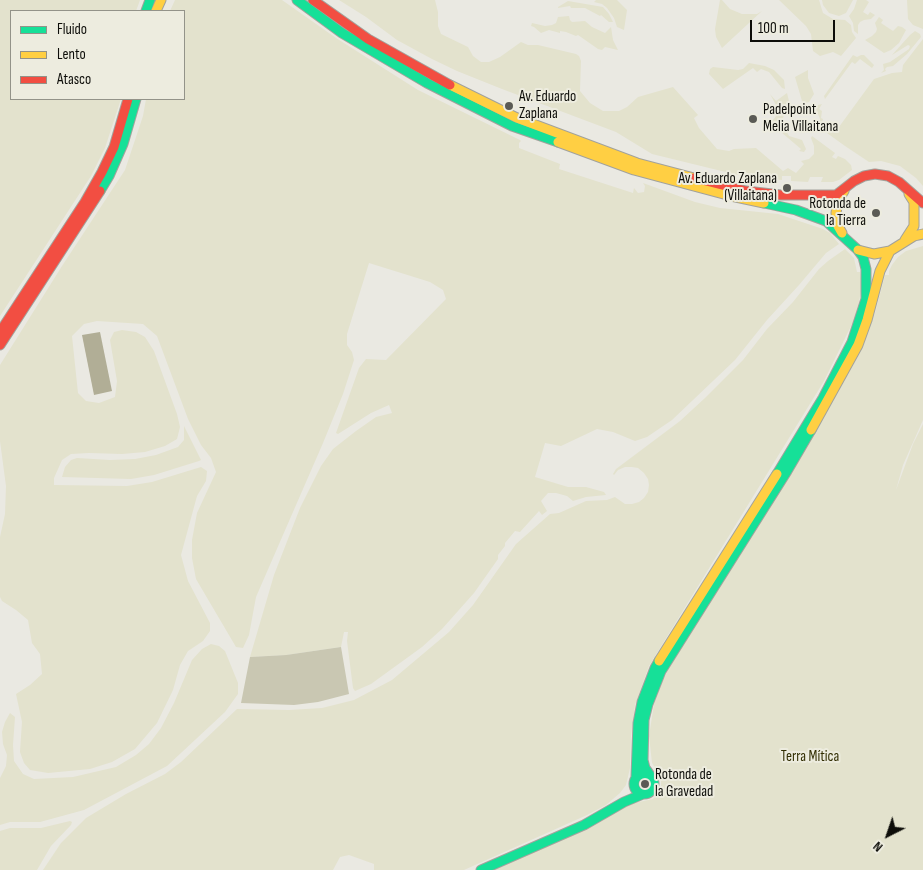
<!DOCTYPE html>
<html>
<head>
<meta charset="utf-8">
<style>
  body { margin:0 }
  #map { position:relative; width:923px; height:870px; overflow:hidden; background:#eae9e2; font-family:"Sofia Sans Condensed",sans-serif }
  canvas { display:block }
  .legend { position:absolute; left:10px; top:10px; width:175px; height:90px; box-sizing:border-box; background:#edecdf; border:1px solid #939389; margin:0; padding:6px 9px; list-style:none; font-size:15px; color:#0d0d09 }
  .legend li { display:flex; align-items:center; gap:10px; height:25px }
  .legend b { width:25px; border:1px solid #939389 }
  .north { position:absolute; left:863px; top:810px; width:50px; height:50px; -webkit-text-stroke:4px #edecdf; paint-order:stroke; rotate:221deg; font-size:14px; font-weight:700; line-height:20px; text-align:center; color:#0d0d09 }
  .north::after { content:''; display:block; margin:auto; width:18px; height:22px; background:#0d0d09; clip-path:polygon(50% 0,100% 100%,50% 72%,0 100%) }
  .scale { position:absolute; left:750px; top:20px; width:85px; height:22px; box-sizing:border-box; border:2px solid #0d0d09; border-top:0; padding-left:6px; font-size:15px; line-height:18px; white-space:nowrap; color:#0d0d09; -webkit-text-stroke:4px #edecdf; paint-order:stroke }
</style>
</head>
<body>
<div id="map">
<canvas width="923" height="870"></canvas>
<ul class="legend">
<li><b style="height:6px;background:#16e098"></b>Fluido</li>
<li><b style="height:6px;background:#ffcf43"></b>Lento</li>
<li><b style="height:6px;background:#f24e42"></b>Atasco</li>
</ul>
<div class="north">N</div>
<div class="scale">100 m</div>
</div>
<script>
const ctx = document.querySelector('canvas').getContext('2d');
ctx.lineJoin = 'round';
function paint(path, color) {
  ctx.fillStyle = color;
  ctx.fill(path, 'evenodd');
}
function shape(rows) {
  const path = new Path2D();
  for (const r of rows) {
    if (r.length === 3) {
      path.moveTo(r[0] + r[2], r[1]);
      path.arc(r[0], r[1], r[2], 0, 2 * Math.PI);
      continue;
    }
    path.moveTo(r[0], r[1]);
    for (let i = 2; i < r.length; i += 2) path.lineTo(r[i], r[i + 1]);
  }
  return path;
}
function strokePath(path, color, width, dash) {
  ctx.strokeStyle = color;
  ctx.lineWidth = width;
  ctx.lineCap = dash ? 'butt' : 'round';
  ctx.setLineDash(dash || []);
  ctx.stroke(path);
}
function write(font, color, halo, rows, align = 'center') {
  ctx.font = font + ' "Sofia Sans Condensed",sans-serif';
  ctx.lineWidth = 4;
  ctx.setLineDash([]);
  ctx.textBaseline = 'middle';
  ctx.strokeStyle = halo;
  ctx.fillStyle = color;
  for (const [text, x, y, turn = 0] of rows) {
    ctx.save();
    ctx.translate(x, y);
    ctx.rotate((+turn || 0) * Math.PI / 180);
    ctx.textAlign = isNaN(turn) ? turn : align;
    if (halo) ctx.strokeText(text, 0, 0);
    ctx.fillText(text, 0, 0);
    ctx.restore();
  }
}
paint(shape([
  [0,0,140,0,136,11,11,11,11,99,121,99,105,148,91,176,0,316],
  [175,0,282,0,336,38,418,90,520,140,521,141,519,143,519,148,560,164,559,169,633,193,634,188,638,193,644,192,645,186,643,183,695,202,720,208,778,214,823,229,830,233,839,244,826,253,799,285,767,320,735,360,672,420,647,437,635,441,613,432,597,429,561,446,545,443,535,477,568,487,586,487,604,492,606,495,586,497,573,501,567,496,556,493,548,493,541,501,547,511,542,515,539,511,520,532,515,531,505,543,505,546,498,555,498,559,474,593,442,629,422,647,371,684,355,691,353,688,347,641,348,632,344,632,341,647,286,655,250,657,274,575,300,508,321,466,333,449,356,431,376,417,392,413,389,405,371,413,338,434,336,433,359,368,366,359,386,360,446,299,443,290,430,282,369,263,347,334,347,345,352,352,354,360,343,394,323,443,256,597,249,635,243,648,236,647,196,579,192,558,192,540,197,513,216,472,211,458,201,445,188,419,157,336,143,324,97,321,84,324,72,336,78,393,86,401,99,403,115,397,117,381,110,340,114,332,122,330,136,332,145,337,154,351,177,414,180,427,177,439,165,446,145,452,122,454,89,453,71,454,62,460,54,478,54,485,127,486,152,482,201,467,207,471,206,481,197,496,181,555,188,581,210,623,210,631,203,641,188,651,180,665,173,690,157,723,135,749,112,762,90,769,48,773,30,770,24,763,20,752,22,722,16,694,30,685,42,674,40,654,32,643,28,620,16,610,2,601,0,597,0,537,5,514,6,486,0,441,0,365,62,266,125,170,143,116,146,99,184,99,184,11,170,11],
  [339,0,435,0,438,12,438,26,441,34,468,47,473,56,481,62,489,62,500,57,521,42,528,45,538,45,576,54,579,56,581,61,580,91,590,103,603,111,619,111,627,107,638,97,673,87,698,115,694,118,699,128,717,149,729,151,734,149,756,148,783,171,788,168,796,173,804,164,801,161,809,159,814,154,814,146,811,138,812,136,835,153,832,157,836,159,838,156,845,159,851,165,852,170,839,180,833,182,821,182,823,177,810,177,808,182,791,181,791,176,782,176,782,180,746,177,652,154,616,132,502,89,457,71,432,59,397,40,366,17],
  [596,0,617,0,627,10,624,30,617,27,614,18,607,8,602,4,594,2],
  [720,0,722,0,730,9,742,14,757,14,762,11,722,48,716,37,715,29],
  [779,0,819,0,823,13,833,19,845,20,851,25,852,32,856,38,841,56,833,52,820,56,813,51,811,34,806,26],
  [822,0,853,0,846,13,839,16,829,13,823,5],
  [857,0,866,0,869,2,863,12,868,15,870,12,875,15,871,19,864,20,860,22,858,25,858,34,854,31,853,23,849,16,854,9],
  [907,0,923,0,923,29,913,25,908,19],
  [568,1,603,7,609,14,613,22,609,22,601,15,600,16,585,8,571,8,570,6,558,8,558,7],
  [569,16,570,20,572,22,585,21,592,27,605,33,611,27,613,40,618,50,605,47,602,50,598,49,578,35,576,36,566,32,560,31,560,33,549,30,541,33,534,27,531,26,532,23,545,26,552,25,556,23,558,17],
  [879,17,883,20,881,23,893,31,898,26,902,27,906,30,899,43,891,50,884,53,865,40,872,36,876,32,877,29,875,23],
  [915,31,920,34,921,37,907,54,893,66,887,67,885,69,886,71,881,73,884,70,883,64,890,62,909,49,910,46,908,45,892,55,910,35],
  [923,39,923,186,916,178,900,166,881,161,869,162,845,146,820,128,820,119,816,109,818,105,822,104,819,109,822,111,821,118,823,119,822,122,836,131,874,79,892,73,902,72,903,65],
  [853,55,857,57,861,55,864,55,874,65,872,68,860,59,855,64,852,62,825,99,824,96],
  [749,63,765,66,774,70,784,80,785,89,782,88,769,72,761,69,757,72,753,68,723,89,709,74,710,69,713,67,738,70,743,69],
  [808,70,808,78,814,94,809,102,806,103,802,101,795,77],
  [787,93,790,105,784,114,782,123,789,136,802,140,806,149,804,152,799,151,801,149,775,127,771,131,767,127,777,115,776,105,770,94,776,101],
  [923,246,923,420,903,465,896,490,913,444,923,424,923,870,492,870,558,841,634,803,653,799,661,790,661,777,652,763,649,736,654,704,662,682,677,653,820,421,857,358,875,313,885,275,889,275,889,271,892,265,898,257,906,251],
  [845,249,854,258,857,272,860,272,862,285,859,302,852,324,824,381,649,666,635,705,631,735,630,768,626,785,620,793,606,805,587,815,464,870,374,870,374,864,349,855,340,857,333,870,43,870,61,843,86,818,126,794,165,774,181,762,237,709,289,710,322,708,354,700,392,680,449,632,473,605,516,544,550,514,559,513,586,501,607,500,615,497,625,504,632,504,639,502,644,498,648,492,649,485,648,479,644,473,638,468,632,467,625,467,618,470,614,475,613,474,616,469,680,421,705,398,743,360,767,329,793,302,819,269,828,261],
  [184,426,201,460,199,461,154,475,131,479,62,477,65,467,71,460,77,458,110,460,135,459,156,455,178,447,184,440],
  [211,644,219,646,225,651,238,683,238,694,225,712,167,766,84,810,40,822,10,822,0,825,0,778,6,766,7,755,3,744,2,732,5,722,10,713,15,717,13,745,14,761,23,774,34,779,73,777,116,767,136,755,149,744,161,728,174,703,192,660,202,649],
  [70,821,72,822,71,825,51,846,37,870,0,870,0,831,10,828,41,828]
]), '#e3e2cd');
paint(shape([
  [341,647,349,694,318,702,294,705,241,703,250,657,286,655]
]), '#c9c7b2');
paint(shape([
  [100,332,112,391,94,395,82,335]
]), '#b1ae96');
const fast = shape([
  [297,0,342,33,427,83,512,126,558,142],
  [146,11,150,0],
  [100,191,109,176,123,144,136,99],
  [764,203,796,210,826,221,858,250,863,257,866,269,866,299,852,342,823,398,777,474],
  [644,784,10],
  [650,775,645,768,643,760,644,720,648,704,661,671,787,471,811,430],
  [636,777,638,723,642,702,655,668,659,661],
  [481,870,584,825,624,802,643,794]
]);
const slow = shape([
  [156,11,161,0],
  [450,85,517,118,637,163,694,178],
  [558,142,634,170,731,196,764,203],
  [842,233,838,226,836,213,838,201,844,191],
  [905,240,914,226,914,202,909,194],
  [858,250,874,254,890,251,914,236,923,234],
  [811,430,858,345,867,320,880,271,890,251],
  [659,661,777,474]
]);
const jam = shape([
  [313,0,368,39,450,85],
  [694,178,746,191,781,195,836,195,854,181,864,176,875,174,888,176,899,182,923,203],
  [0,332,85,202,102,172,114,147,128,99],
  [0,345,100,191]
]);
strokePath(fast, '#a2a29c', 11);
strokePath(slow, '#a2a29c', 11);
strokePath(jam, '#a2a29c', 11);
strokePath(fast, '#16e098', 9);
strokePath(slow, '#ffcf43', 9);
strokePath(jam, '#f24e42', 9);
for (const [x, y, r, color] of [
  [509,106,5,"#5a5a55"],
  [753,119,5,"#5a5a55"],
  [787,188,5,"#5a5a55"],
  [876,213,5,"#5a5a55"],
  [645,784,5,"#5a5a55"]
]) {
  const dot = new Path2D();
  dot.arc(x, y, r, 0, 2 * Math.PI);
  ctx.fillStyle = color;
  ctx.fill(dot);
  strokePath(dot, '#edecdf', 2);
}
write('15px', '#0d0d09', '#edecdf', [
  ["Av. Eduardo",519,97],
  ["Zaplana",519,114],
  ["Padelpoint",763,110],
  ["Melia Villaitana",763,127],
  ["Av. Eduardo Zaplana",777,179,"right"],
  ["(Villaitana)",777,196,"right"],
  ["Rotonda de",866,204,"right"],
  ["la Tierra",866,221,"right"],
  ["Rotonda de",655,775],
  ["la Gravedad",655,792]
], 'left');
write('15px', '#312d01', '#edecdf', [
  ["Terra Mítica",810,757]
]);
</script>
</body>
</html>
